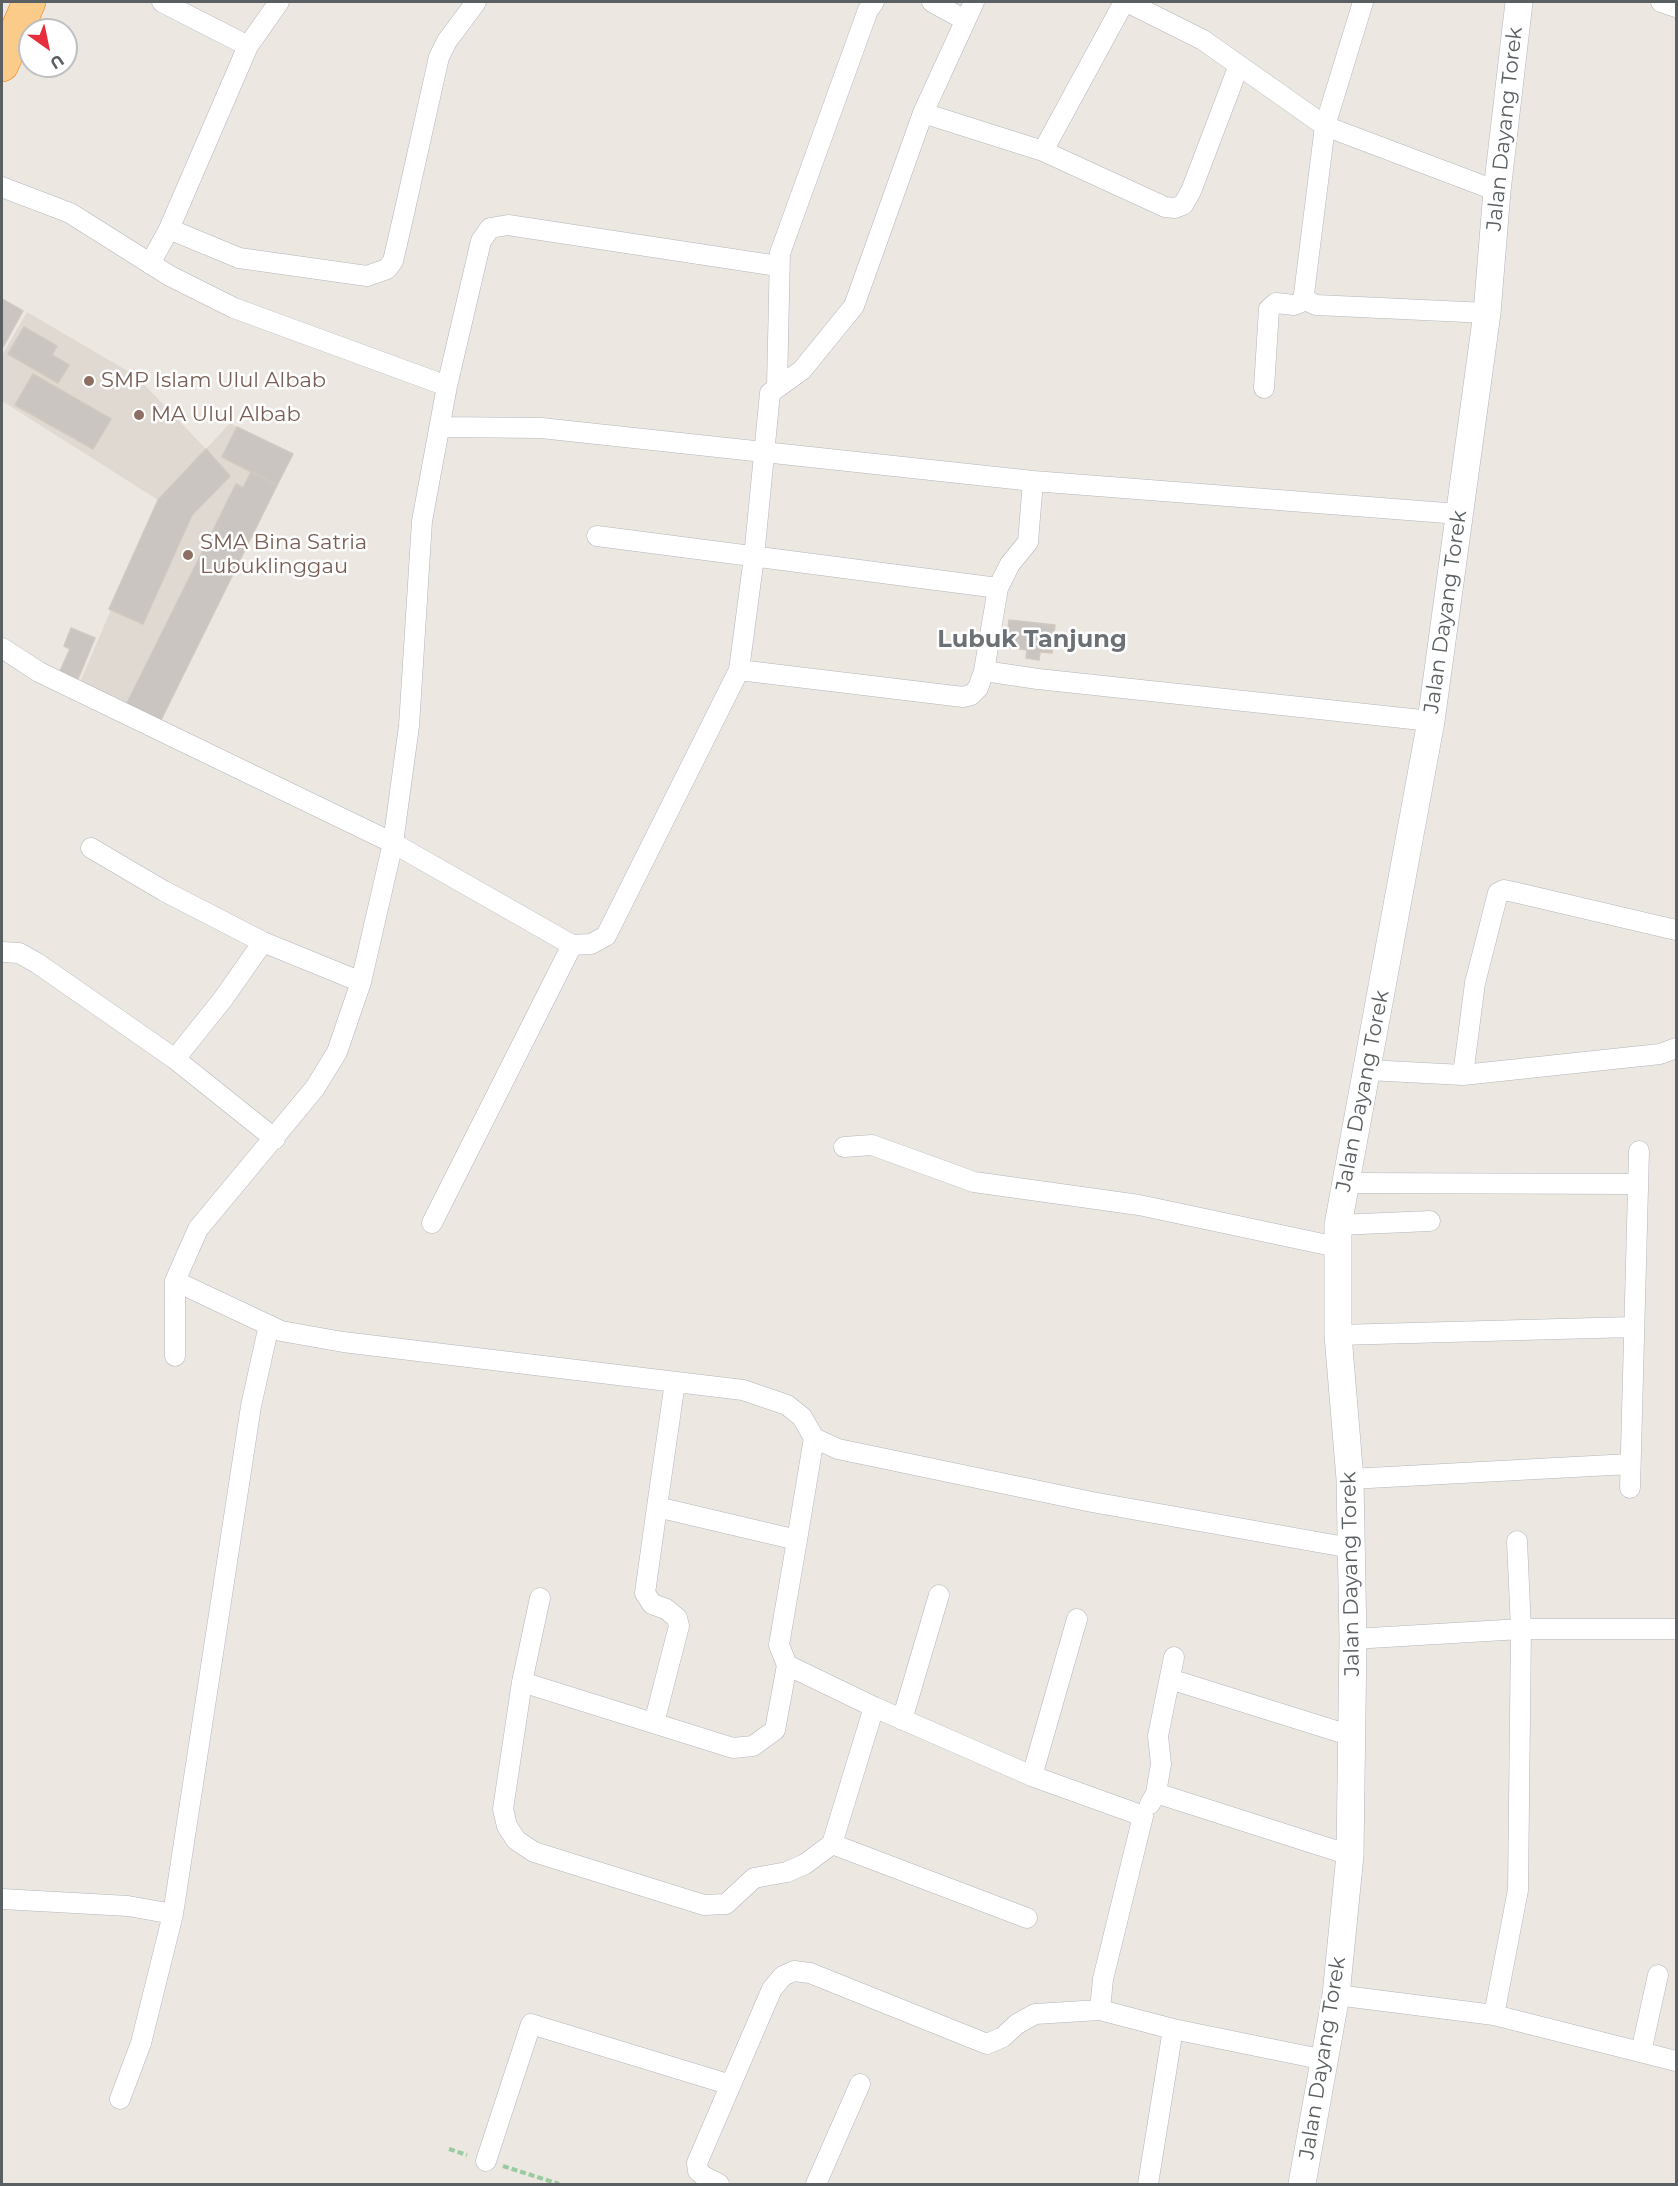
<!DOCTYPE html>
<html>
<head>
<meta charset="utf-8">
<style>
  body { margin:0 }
  #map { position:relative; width:1678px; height:2186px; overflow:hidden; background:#ece8e1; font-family:Montserrat,sans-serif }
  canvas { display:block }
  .frame { position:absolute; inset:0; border:3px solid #5a5f62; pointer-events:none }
  .north { position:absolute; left:18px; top:18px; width:60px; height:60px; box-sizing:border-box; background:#fff; border:2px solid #bdbfc0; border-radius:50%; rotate:147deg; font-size:16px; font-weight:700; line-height:24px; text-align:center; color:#5a5f62 }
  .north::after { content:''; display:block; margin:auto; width:21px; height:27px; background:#e72d3d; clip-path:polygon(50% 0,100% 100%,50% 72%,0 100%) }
</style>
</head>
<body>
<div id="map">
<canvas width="1678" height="2186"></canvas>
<div class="frame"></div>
<div class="north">U</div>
</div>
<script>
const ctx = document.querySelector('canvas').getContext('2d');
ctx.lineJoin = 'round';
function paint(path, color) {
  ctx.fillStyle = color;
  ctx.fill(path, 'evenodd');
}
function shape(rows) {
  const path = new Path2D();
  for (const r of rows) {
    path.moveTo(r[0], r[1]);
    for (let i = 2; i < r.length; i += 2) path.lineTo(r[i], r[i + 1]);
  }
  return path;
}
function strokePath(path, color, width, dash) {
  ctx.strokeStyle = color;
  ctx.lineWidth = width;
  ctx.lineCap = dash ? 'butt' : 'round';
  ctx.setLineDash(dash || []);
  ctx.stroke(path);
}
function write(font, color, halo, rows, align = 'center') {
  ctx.font = font + ' Montserrat,sans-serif';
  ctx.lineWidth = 5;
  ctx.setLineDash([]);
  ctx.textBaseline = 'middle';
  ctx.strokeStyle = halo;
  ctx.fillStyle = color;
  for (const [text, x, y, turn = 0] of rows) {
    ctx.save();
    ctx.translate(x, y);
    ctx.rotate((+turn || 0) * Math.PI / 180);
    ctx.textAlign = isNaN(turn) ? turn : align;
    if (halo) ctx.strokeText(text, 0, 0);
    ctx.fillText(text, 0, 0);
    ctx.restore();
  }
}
paint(shape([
  [27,312,136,376,206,449,230,423,293,455,160,722,80,682,158,500,2,401,2,355]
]), '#dfd9d2');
const building = shape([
  [2,299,23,311,2,349,2,299],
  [24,327,57,346,52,355,69,365,58,383,8,354,24,327],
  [33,374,111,419,93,449,15,405,33,374],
  [237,427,293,454,277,485,222,457,237,427],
  [206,449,230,476,192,515,143,624,109,609,158,500,206,449],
  [251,472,277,485,160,722,126,705,236,484,243,488,251,472],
  [1009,620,1055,625,1052,653,1040,652,1039,660,1026,658,1027,650,1006,647,1009,620],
  [71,628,95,638,78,679,60,671,70,649,64,646,71,628]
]);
paint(building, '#cac5c0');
strokePath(building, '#d1c9bf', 1.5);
const street = shape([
  [162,2,248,46],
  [932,2,965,20],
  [1127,2,1203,40,1325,126,1497,191],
  [1363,2,1325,126,1304,294,1306,300,1316,305,1487,313],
  [1661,2,1676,7],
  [923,113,1043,151,1165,207,1175,208,1183,205,1191,191,1239,65],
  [1043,151,1124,2],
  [2,187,70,213,170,276,234,308,447,386],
  [169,229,239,258,367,276,387,269,393,261,403,218,439,57,447,41,476,2],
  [150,264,169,229,248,46,279,2],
  [777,386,780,253,868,10,874,2],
  [1264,388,1269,309,1276,303,1294,305,1306,300],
  [440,427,541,428,1033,481,1459,514],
  [597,536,998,588],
  [2,648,39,672,393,843,572,945,591,944,606,936,739,670,754,557,770,393,802,370,854,306,923,113,974,2],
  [739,670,963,697,971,695,978,688,984,671,998,588,1010,564,1028,542,1033,481],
  [984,671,1038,679,1431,721],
  [91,848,164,891,263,942,361,982],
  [2,952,19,953,37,963,175,1059,275,1139],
  [175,1059,223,999,263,942],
  [1368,1070,1463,1075,1660,1054,1676,1048],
  [1463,1075,1475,983,1498,893,1504,890,1518,893,1676,930],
  [844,1147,872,1145,974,1182,1139,1205,1337,1247],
  [1346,1183,1636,1184],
  [432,1223,572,945],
  [1338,1225,1430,1221],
  [175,1281,281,1331,343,1342,743,1390,787,1405,802,1417,814,1438,838,1449,1092,1502,1351,1548],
  [1338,1335,1633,1327],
  [175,1356,175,1281,198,1229,315,1088,337,1052,361,982,393,843,409,726,422,521,447,386,481,241,490,228,508,225,778,266],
  [675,1382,657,1507,797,1540,779,1645,787,1665,874,1707,1032,1776,1143,1816,1103,1979,1100,2010],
  [1350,1479,1630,1464],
  [1630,1488,1639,1151],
  [797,1540,814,1438],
  [540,1598,522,1682,503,1809,507,1826,516,1840,534,1852,704,1905,726,1904,754,1878,787,1872,805,1864,832,1844,874,1707],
  [1353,1639,1521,1629,1676,1629],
  [1170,1679,1352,1736],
  [522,1682,733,1748,753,1746,775,1730,787,1665],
  [902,1720,939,1595],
  [654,1723,679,1626,677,1618,666,1609,652,1604,645,1593,657,1507],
  [1032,1776,1077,1619],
  [1156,1793,1350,1855],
  [1150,1804,1156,1793,1161,1764,1158,1736,1174,1657],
  [832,1844,1027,1918],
  [2,1899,128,1906,173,1914,251,1406,269,1325],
  [1336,1995,1494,2015,1676,2061],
  [1494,2015,1518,1890,1521,1629,1517,1541],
  [1641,2052,1658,1975],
  [120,2099,141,2043,173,1914],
  [486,2161,531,2024,731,2085],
  [719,2184,705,2177,698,2171,697,2163,772,1989,783,1976,794,1971,810,1973,987,2044,1003,2037,1017,2024,1035,2014,1100,2010,1173,2029,1325,2060],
  [816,2184,860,2084],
  [1148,2184,1173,2029]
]);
const secondary = shape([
  [1302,2184,1336,1995,1350,1855,1353,1639,1350,1479,1338,1335,1338,1225,1431,721,1487,313,1497,191,1519,2]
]);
const highway = shape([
  [2,65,29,2]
]);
strokePath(street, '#b2b5b9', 21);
strokePath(secondary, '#b1b6b9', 28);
strokePath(highway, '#eb7c03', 34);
strokePath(shape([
  [449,2149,467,2155],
  [503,2166,559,2184]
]), '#9aca9f', 4, [6, 3]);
strokePath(street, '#fff', 20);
strokePath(secondary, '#fff', 27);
strokePath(highway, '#fbcb89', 33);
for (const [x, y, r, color] of [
  [89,381,6,"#8d6e63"],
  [139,415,6,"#8d6e63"],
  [188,555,6,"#8d6e63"]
]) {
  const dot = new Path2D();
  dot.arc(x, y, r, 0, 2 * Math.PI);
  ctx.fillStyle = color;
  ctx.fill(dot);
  strokePath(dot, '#fff', 2);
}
write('21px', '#5a5f62', '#fff', [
  ["Jalan Dayang Torek",1505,129,-84],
  ["Jalan Dayang Torek",1446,612,-82],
  ["Jalan Dayang Torek",1363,1091,-79],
  ["Jalan Dayang Torek",1351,1574,-91],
  ["Jalan Dayang Torek",1323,2058,-81]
]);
write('21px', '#785e54', '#fff', [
  ["SMP Islam Ulul Albab",101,381],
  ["MA Ulul Albab",151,415],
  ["SMA Bina Satria",200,543],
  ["Lubuklinggau",200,567]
], 'left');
write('bold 24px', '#6b7174', '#fff', [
  ["Lubuk Tanjung",1032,640]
]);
</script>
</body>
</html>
